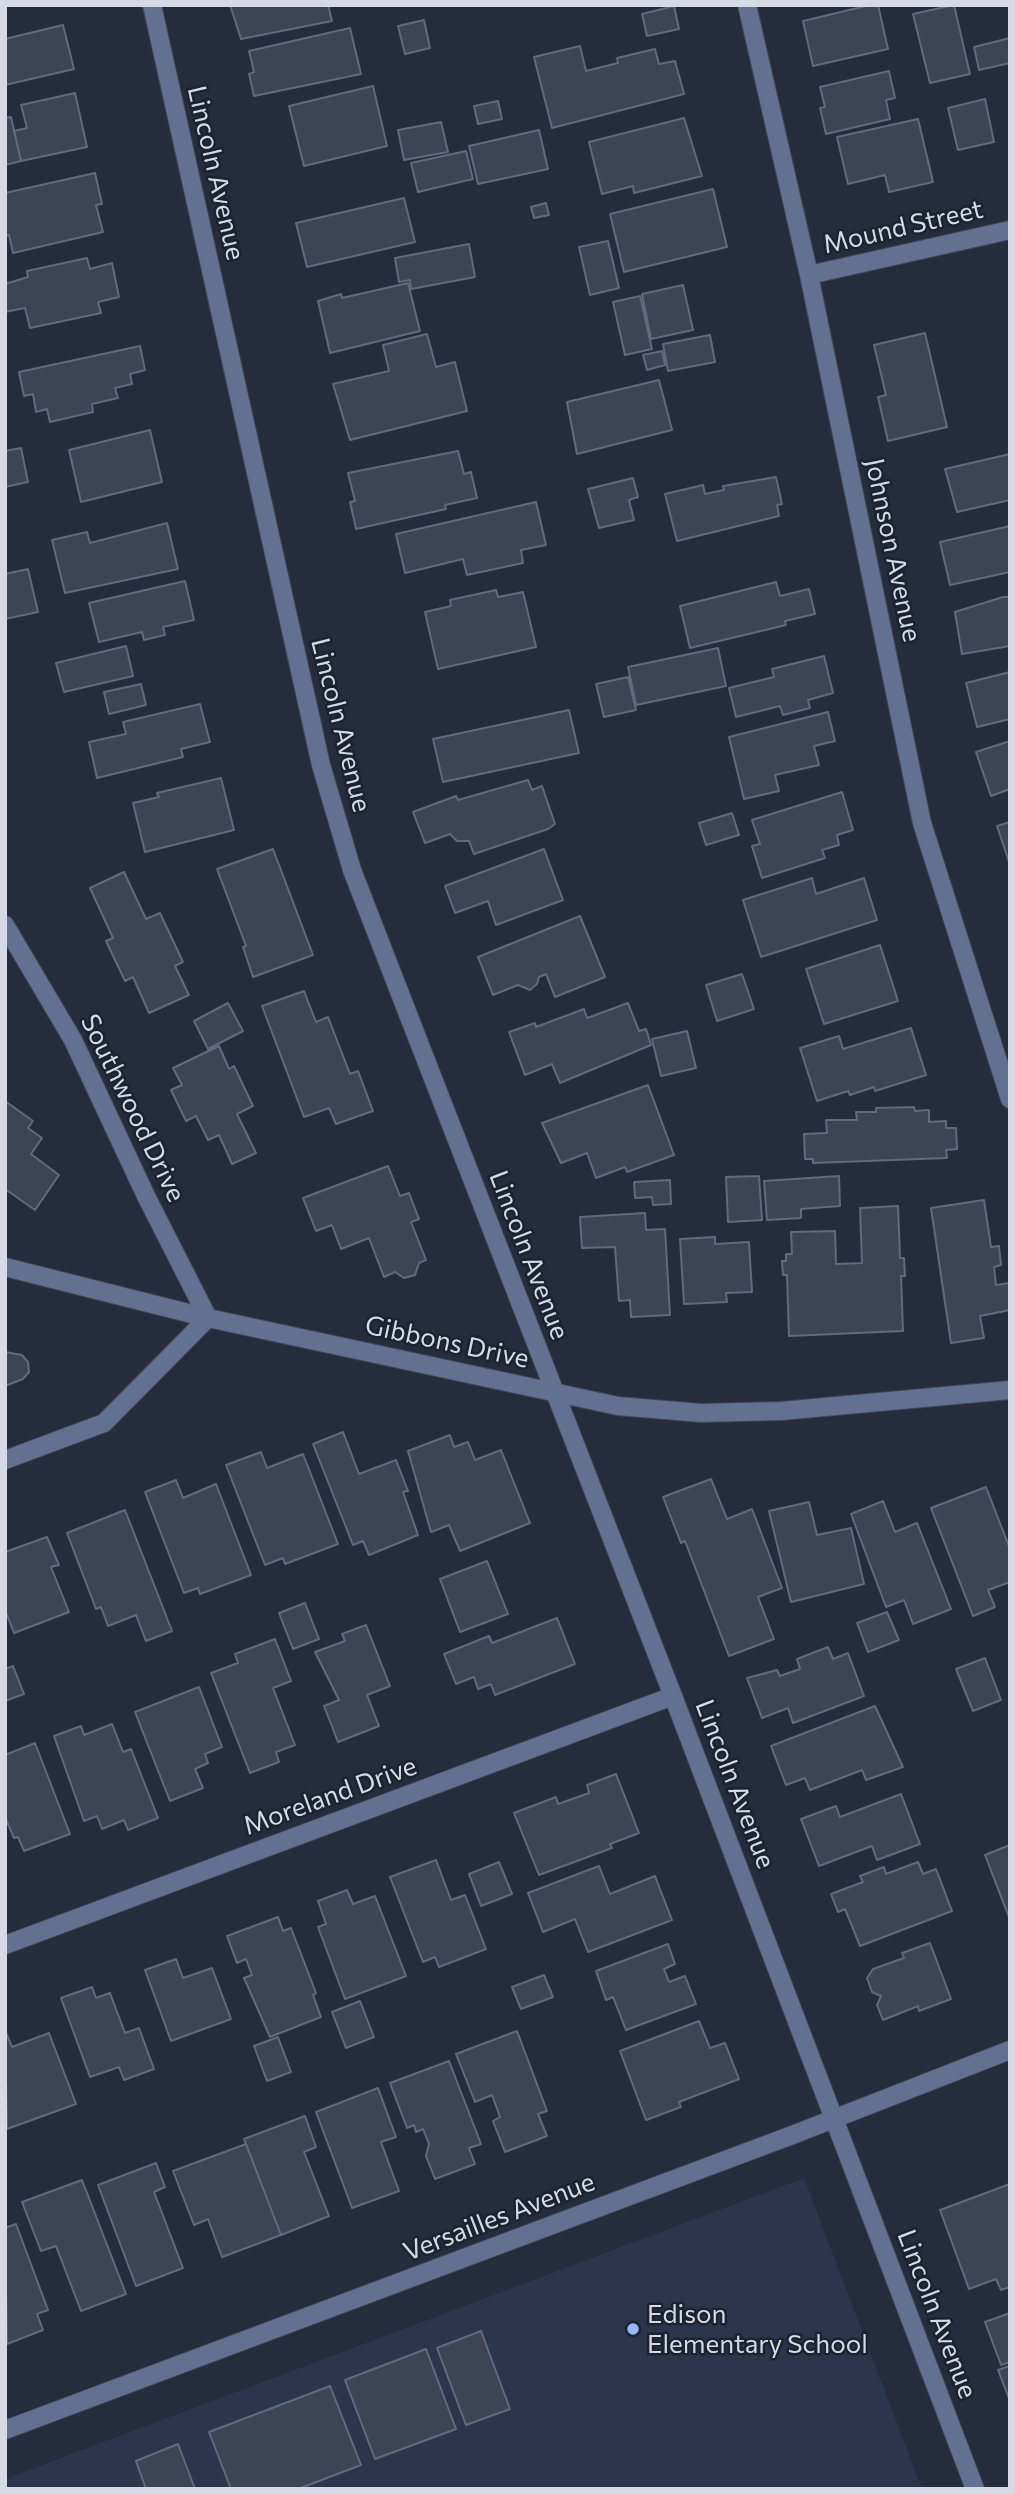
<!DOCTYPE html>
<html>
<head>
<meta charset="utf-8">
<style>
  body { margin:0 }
  #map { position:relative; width:1015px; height:2494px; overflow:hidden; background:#242c3d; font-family:Commissioner,sans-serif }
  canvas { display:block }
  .frame { position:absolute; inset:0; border:7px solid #d5dae6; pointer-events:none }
</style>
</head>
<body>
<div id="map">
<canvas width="1015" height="2494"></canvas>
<div class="frame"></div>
</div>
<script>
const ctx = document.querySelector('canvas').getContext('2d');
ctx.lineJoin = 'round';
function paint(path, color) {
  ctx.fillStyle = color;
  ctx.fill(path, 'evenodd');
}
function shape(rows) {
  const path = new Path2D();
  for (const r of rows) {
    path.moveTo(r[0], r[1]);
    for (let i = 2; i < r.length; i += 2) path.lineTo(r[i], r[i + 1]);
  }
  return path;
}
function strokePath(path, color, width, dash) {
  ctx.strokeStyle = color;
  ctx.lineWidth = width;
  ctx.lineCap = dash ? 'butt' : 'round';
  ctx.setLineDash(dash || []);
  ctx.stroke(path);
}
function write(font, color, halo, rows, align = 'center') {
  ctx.font = font + ' Commissioner,sans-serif';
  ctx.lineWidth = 5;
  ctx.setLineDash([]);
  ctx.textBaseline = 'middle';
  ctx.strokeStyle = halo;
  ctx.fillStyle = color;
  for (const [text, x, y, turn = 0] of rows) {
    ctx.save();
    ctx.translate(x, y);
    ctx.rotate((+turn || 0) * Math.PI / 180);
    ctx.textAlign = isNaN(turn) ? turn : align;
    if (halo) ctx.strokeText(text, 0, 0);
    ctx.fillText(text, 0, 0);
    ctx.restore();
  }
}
paint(shape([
  [804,2178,922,2489,5,2489,5,2479]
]), '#2b354c');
const building = shape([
  [230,5,328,5,332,21,241,39,230,5],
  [870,5,878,5,888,49,813,66,803,21,870,5],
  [954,5,970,74,930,83,913,14,954,5],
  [674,6,679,29,647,36,642,14,674,6],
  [424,20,430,48,405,54,398,26,424,20],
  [63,25,74,69,5,85,5,39,63,25],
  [350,28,361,74,254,96,249,74,254,72,249,51,350,28],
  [1010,38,1010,63,979,70,974,47,1010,38],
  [580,46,586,71,618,63,617,58,655,49,659,64,675,61,684,94,552,128,534,57,580,46],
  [889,71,895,98,886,100,890,119,826,134,820,108,825,107,820,87,889,71],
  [373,86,387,146,304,166,289,106,373,86],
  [75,93,87,147,21,161,14,131,27,128,21,105,75,93],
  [985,99,994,142,958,150,948,108,985,99],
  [498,101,502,119,478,124,474,106,498,101],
  [11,117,21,161,5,165,5,118,11,117],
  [684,118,702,176,634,193,633,186,602,194,589,142,684,118],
  [918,119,933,182,889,192,885,175,848,184,837,137,918,119],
  [441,122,448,152,404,160,398,130,441,122],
  [539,130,548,169,478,184,469,146,539,130],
  [466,151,473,179,418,192,411,163,466,151],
  [95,173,102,204,96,205,103,232,13,253,9,235,5,236,5,193,95,173],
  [713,189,727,247,624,272,610,214,713,189],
  [404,198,415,242,307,267,296,223,404,198],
  [546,203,549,215,534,218,531,207,546,203],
  [608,241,619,288,590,295,579,247,608,241],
  [469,244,475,277,411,289,410,280,399,282,395,258,469,244],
  [87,258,90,269,112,263,119,297,98,302,101,313,30,328,25,308,5,312,5,284,28,277,27,271,87,258],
  [408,283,420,331,330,353,318,301,341,294,342,298,408,283],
  [683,285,693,330,651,339,642,294,683,285],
  [640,296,652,349,625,355,613,302,640,296],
  [925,333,947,427,888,441,878,397,886,395,874,345,925,333],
  [427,334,436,367,455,362,467,411,350,440,333,384,389,371,383,345,427,334],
  [710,335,715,362,668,371,663,344,710,335],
  [140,346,145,370,130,374,132,384,115,388,118,398,92,404,93,412,50,422,47,409,36,412,33,394,24,396,19,372,140,346],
  [662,351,665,365,647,370,643,355,662,351],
  [659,380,672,430,577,454,567,402,659,380],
  [150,430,162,482,81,502,69,450,150,430],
  [21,448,28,482,5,487,5,451,21,448],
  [458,451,464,474,471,472,477,498,445,505,446,509,356,529,350,502,355,501,348,473,458,451],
  [1010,454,1010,500,957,512,945,469,1010,454],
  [776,477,782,504,777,505,779,516,677,541,665,494,703,485,705,494,724,490,723,486,776,477],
  [633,478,638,497,629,500,634,520,599,528,588,489,633,478],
  [536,502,546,545,521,550,523,563,467,575,463,559,405,573,396,534,536,502],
  [167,523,178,569,65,593,52,540,87,532,90,543,167,523],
  [1010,526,1010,572,950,585,940,542,1010,526],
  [28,569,38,612,5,619,5,574,28,569],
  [185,581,194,620,163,627,165,635,144,640,142,632,99,642,89,603,185,581],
  [776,582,780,596,809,589,815,614,785,621,786,625,690,648,680,606,776,582],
  [496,590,498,597,523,592,536,647,438,669,425,612,451,606,450,600,496,590],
  [1003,597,1010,597,1010,646,962,654,955,612,1003,597],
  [126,646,133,676,64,692,56,663,126,646],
  [718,648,726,686,636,705,628,667,718,648],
  [824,656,833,693,808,700,810,708,783,715,780,706,736,717,729,688,774,677,772,669,824,656],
  [1010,672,1010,719,977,727,966,683,1010,672],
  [628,677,636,710,604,717,596,684,628,677],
  [141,684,146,705,109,714,104,692,141,684],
  [200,704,210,742,181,749,183,757,97,778,89,742,126,734,123,722,200,704],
  [569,710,579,753,443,782,433,739,569,710],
  [828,712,835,741,814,746,819,765,775,775,779,791,744,799,729,737,828,712],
  [1010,741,1010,789,991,796,976,752,1010,741],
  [221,778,234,830,145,852,133,803,159,797,157,793,221,778],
  [528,780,532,790,542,786,555,824,548,829,474,854,469,841,457,841,450,834,425,843,413,812,456,796,458,800,528,780],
  [842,792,853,830,837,835,839,845,822,850,825,858,762,878,752,846,760,844,752,820,842,792],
  [732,813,739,835,706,845,699,823,732,813],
  [1010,822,1010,862,1009,862,997,826,1010,822],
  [273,849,313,955,253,977,243,947,246,946,217,869,273,849],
  [544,849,563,900,496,925,488,901,455,913,445,886,544,849],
  [124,872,146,919,160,913,183,962,175,966,189,995,149,1013,133,977,125,981,106,941,113,938,90,888,124,872],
  [812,878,816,894,864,878,877,920,761,957,743,900,812,878],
  [580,916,605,977,555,997,546,974,539,977,537,984,530,990,518,985,493,995,478,957,580,916],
  [880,945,898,1001,824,1024,806,969,880,945],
  [742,974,754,1009,717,1021,706,985,742,974],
  [304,991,316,1022,328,1017,350,1074,358,1071,373,1111,336,1124,329,1108,304,1117,262,1006,304,991],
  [228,1003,243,1031,208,1049,194,1021,228,1003],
  [628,1003,639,1031,646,1029,651,1045,560,1083,552,1064,525,1075,509,1032,535,1023,536,1027,584,1009,587,1018,628,1003],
  [911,1028,926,1075,875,1091,874,1087,850,1095,848,1091,817,1101,800,1048,839,1036,843,1049,911,1028],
  [687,1031,696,1068,661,1076,652,1039,687,1031],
  [219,1046,229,1069,234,1066,253,1106,237,1114,256,1153,232,1164,219,1135,208,1140,196,1116,186,1121,171,1090,182,1085,173,1068,219,1046],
  [648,1085,674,1155,627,1172,625,1167,596,1178,587,1153,561,1163,542,1123,648,1085],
  [5,1101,33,1121,28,1128,42,1138,31,1154,59,1175,35,1210,5,1189,5,1101],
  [914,1107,915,1111,929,1110,929,1122,946,1121,946,1128,956,1128,957,1149,946,1150,947,1158,813,1163,813,1159,805,1159,804,1134,827,1133,826,1120,857,1120,856,1112,876,1112,876,1108,914,1107],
  [388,1166,400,1196,409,1193,419,1219,411,1222,426,1260,419,1263,415,1275,404,1278,395,1272,384,1277,369,1238,341,1249,332,1225,316,1231,303,1198,388,1166],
  [759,1176,762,1220,728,1222,726,1177,759,1176],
  [839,1176,840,1206,801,1209,801,1218,767,1220,764,1181,839,1176],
  [670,1180,671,1204,653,1205,652,1197,635,1198,634,1182,670,1180],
  [984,1200,991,1247,999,1246,1001,1265,994,1267,996,1285,1010,1283,1010,1310,980,1316,984,1338,951,1343,931,1208,984,1200],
  [898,1206,900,1258,904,1258,905,1276,901,1276,903,1331,789,1336,787,1275,783,1275,782,1261,786,1261,786,1254,792,1254,791,1232,835,1231,836,1264,862,1263,860,1208,898,1206],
  [645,1213,646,1230,665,1229,670,1315,631,1317,630,1300,619,1301,615,1247,582,1248,580,1217,645,1213],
  [715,1237,715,1244,749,1242,752,1292,726,1293,727,1302,684,1304,680,1239,715,1237],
  [5,1352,22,1355,28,1362,29,1372,23,1379,5,1386,5,1352],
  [343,1432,359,1474,396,1460,408,1491,403,1492,418,1535,369,1555,363,1541,353,1545,313,1444,343,1432],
  [450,1435,454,1447,468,1442,475,1460,501,1450,530,1523,460,1551,449,1525,431,1532,408,1451,450,1435],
  [261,1452,267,1468,303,1454,338,1544,285,1564,283,1558,265,1565,226,1465,261,1452],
  [711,1479,727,1519,752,1509,782,1588,758,1597,774,1639,729,1656,685,1541,681,1543,663,1497,711,1479],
  [176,1480,183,1498,216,1484,251,1575,200,1594,198,1588,184,1593,145,1492,176,1480],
  [986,1487,1010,1549,1010,1582,988,1590,995,1607,973,1616,931,1508,986,1487],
  [883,1501,895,1532,917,1523,951,1609,913,1624,904,1600,886,1607,851,1514,883,1501],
  [809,1502,817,1535,851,1528,864,1584,791,1602,769,1511,809,1502],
  [125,1510,172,1631,146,1641,136,1615,108,1626,101,1607,96,1609,67,1533,125,1510],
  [47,1537,59,1565,51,1567,69,1612,14,1633,5,1610,5,1552,47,1537],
  [487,1561,508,1614,460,1632,440,1579,487,1561],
  [305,1603,319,1639,293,1649,279,1613,305,1603],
  [887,1612,899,1640,868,1652,857,1623,887,1612],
  [557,1618,575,1664,495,1695,491,1684,478,1689,474,1677,456,1684,444,1654,489,1636,492,1643,557,1618],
  [366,1625,390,1686,367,1695,379,1726,338,1742,324,1706,339,1700,315,1652,345,1641,342,1634,366,1625],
  [275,1639,291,1681,273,1688,295,1745,276,1752,279,1762,250,1773,211,1673,238,1663,235,1654,275,1639],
  [828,1647,833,1659,848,1653,864,1696,793,1723,788,1708,762,1718,747,1678,777,1670,780,1676,800,1669,797,1659,828,1647],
  [985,1658,1001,1700,973,1711,956,1669,985,1658],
  [13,1666,24,1694,5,1701,5,1669,13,1666],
  [199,1687,222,1747,205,1754,208,1763,195,1769,203,1788,170,1801,135,1712,199,1687],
  [875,1706,903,1767,866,1780,862,1770,810,1790,805,1778,786,1785,771,1746,875,1706],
  [112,1724,123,1752,131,1749,158,1818,128,1830,124,1820,102,1829,97,1816,84,1821,54,1736,81,1726,84,1735,112,1724],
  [35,1743,70,1834,24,1851,18,1837,14,1838,5,1817,5,1755,35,1743],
  [616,1774,639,1833,610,1844,612,1848,539,1875,514,1813,556,1797,558,1804,589,1793,587,1785,616,1774],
  [901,1794,920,1844,877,1860,872,1846,819,1866,801,1819,836,1806,840,1817,901,1794],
  [1010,1845,1010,1920,985,1855,1010,1845],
  [436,1860,451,1900,465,1895,486,1949,439,1967,435,1957,423,1962,390,1877,436,1860],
  [499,1862,512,1894,481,1906,469,1874,499,1862],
  [918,1862,923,1874,936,1869,952,1911,860,1946,845,1909,838,1912,831,1894,863,1882,860,1876,884,1867,886,1874,918,1862],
  [599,1866,610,1894,655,1876,672,1920,588,1952,575,1919,543,1932,528,1893,599,1866],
  [347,1890,353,1904,375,1896,406,1976,345,1999,318,1927,326,1924,318,1901,347,1890],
  [278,1917,283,1931,291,1928,316,1993,313,1995,321,2017,270,2037,244,1978,252,1975,246,1959,237,1963,227,1936,278,1917],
  [930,1943,951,1999,919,2011,918,2006,883,2020,877,2005,881,1996,872,1992,867,1978,873,1969,904,1958,902,1953,930,1943],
  [668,1944,675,1964,664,1969,669,1982,685,1976,696,2004,626,2030,613,1997,606,2000,596,1971,668,1944],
  [176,1959,183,1978,212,1968,231,2019,171,2041,145,1970,176,1959],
  [544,1975,553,1997,521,2009,512,1987,544,1975],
  [92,1987,96,1998,110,1993,125,2033,139,2028,154,2069,124,2080,119,2067,90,2077,61,1998,92,1987],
  [360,2001,374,2037,346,2048,332,2012,360,2001],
  [699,2021,710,2048,725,2043,739,2079,679,2102,681,2107,646,2120,620,2051,699,2021],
  [5,2030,12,2047,49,2033,76,2104,7,2129,5,2030],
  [517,2031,547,2111,538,2114,547,2136,505,2152,493,2121,500,2117,492,2095,475,2102,456,2054,517,2031],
  [278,2037,291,2072,267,2081,254,2046,278,2037],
  [449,2061,481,2144,469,2148,475,2164,435,2179,426,2156,429,2144,423,2129,416,2132,414,2125,407,2128,390,2083,449,2061],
  [378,2088,396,2137,381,2142,399,2191,352,2208,316,2112,378,2088],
  [305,2116,316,2147,304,2152,329,2216,281,2235,244,2139,305,2116],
  [246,2144,281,2235,222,2257,208,2219,194,2225,173,2171,246,2144],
  [156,2163,165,2187,154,2192,183,2268,136,2286,98,2185,156,2163],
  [82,2180,126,2294,81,2311,56,2246,41,2251,22,2202,82,2180],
  [1010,2184,1010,2287,1001,2290,996,2279,969,2289,940,2210,1010,2184],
  [16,2224,48,2310,37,2314,43,2330,7,2344,5,2228,16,2224],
  [1010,2313,1010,2362,1001,2365,985,2322,1010,2313],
  [481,2331,510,2409,466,2425,437,2348,481,2331],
  [426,2349,456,2429,375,2459,345,2380,426,2349],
  [1010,2366,1010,2401,998,2370,1010,2366],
  [330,2386,361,2465,298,2489,231,2489,209,2432,330,2386],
  [178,2444,195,2489,146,2489,136,2461,178,2444]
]);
paint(building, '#3c4456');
strokePath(building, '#616a7e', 2);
const minor = shape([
  [152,5,321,765,352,870,673,1696,975,2489],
  [747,5,809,275,922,823,1010,1099],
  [809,275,1010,230],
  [5,925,73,1040,146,1196,208,1318,104,1423,5,1460],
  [5,1267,208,1318,618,1406,701,1413,781,1411,1010,1390],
  [5,1945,673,1696],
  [5,2430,795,2134,1010,2050]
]);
strokePath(minor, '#404858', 20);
strokePath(minor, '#637191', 18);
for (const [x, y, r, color] of [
  [633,2329,7,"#97b6fd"]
]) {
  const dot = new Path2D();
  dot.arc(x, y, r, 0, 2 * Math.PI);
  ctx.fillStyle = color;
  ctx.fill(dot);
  strokePath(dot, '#1b2232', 2.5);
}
write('26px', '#d5dae6', '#1b2232', [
  ["Lincoln Avenue",216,173,77],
  ["Mound Street",903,227,-13],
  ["Johnson Avenue",893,550,78],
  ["Lincoln Avenue",341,725,76],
  ["Southwood Drive",133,1108,64],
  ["Lincoln Avenue",529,1255,69],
  ["Gibbons Drive",447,1342,12],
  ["Lincoln Avenue",735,1784,69],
  ["Moreland Drive",330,1796,-20],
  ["Versailles Avenue",499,2217,-21],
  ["Lincoln Avenue",937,2314,69]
]);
write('26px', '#d5dae6', '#1b2232', [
  ["Edison",647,2314],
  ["Elementary School",647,2344]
], 'left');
</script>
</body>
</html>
